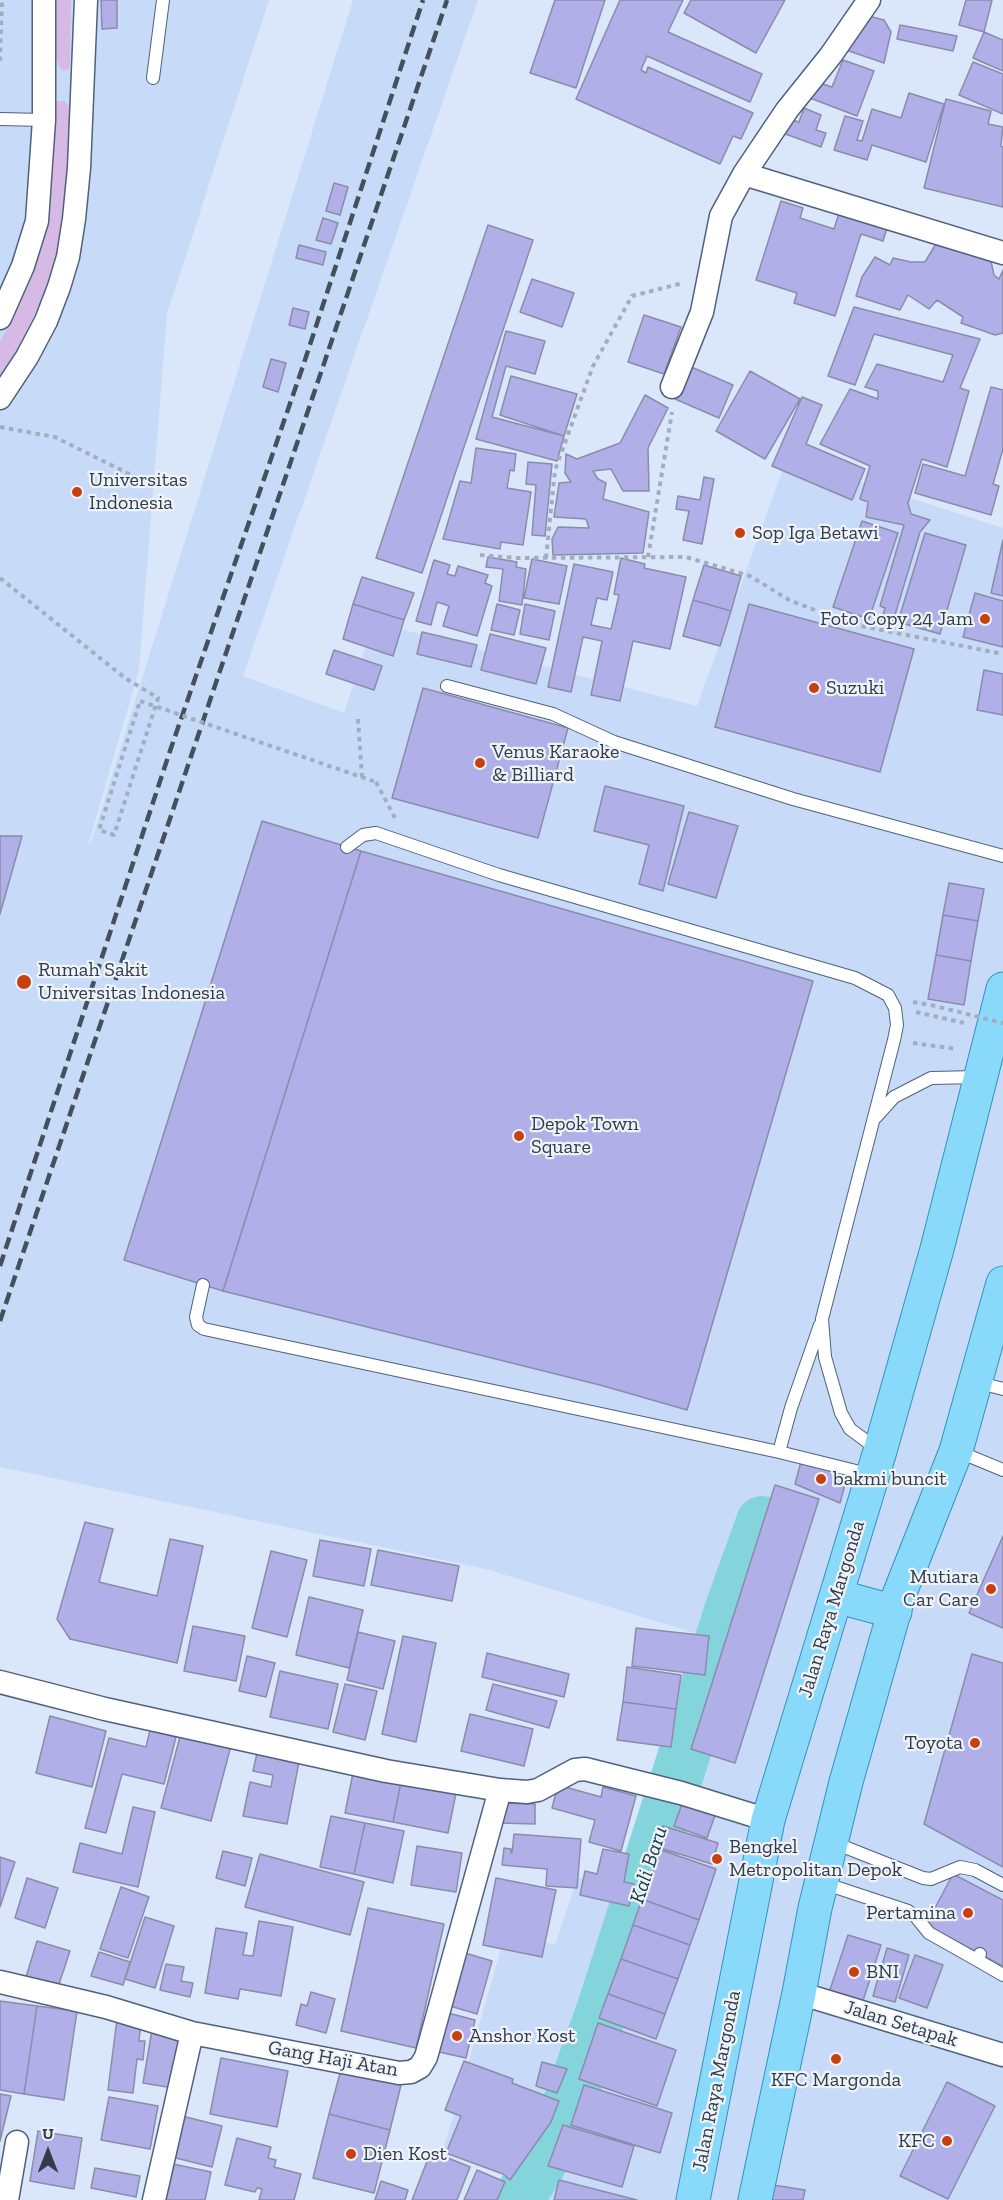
<!DOCTYPE html>
<html>
<head>
<meta charset="utf-8">
<style>
  body { margin:0 }
  #map { position:relative; width:1003px; height:2200px; overflow:hidden; background:#dae7fa; font-family:"Zilla Slab",serif }
  canvas { display:block }
  .north { position:absolute; left:18px; top:2122px; width:60px; height:60px; -webkit-text-stroke:4px #eff3fa; paint-order:stroke; rotate:0deg; font-size:16px; font-weight:700; line-height:24px; text-align:center; color:#323b47 }
  .north::after { content:''; display:block; margin:auto; width:21px; height:27px; background:#323b47; clip-path:polygon(50% 0,100% 100%,50% 72%,0 100%) }
</style>
</head>
<body>
<div id="map">
<canvas width="1003" height="2200"></canvas>
<div class="north">U</div>
</div>
<script>
const ctx = document.querySelector('canvas').getContext('2d');
ctx.lineJoin = 'round';
function paint(path, color) {
  ctx.fillStyle = color;
  ctx.fill(path, 'evenodd');
}
function shape(rows) {
  const path = new Path2D();
  for (const r of rows) {
    path.moveTo(r[0], r[1]);
    for (let i = 2; i < r.length; i += 2) path.lineTo(r[i], r[i + 1]);
  }
  return path;
}
function strokePath(path, color, width, dash) {
  ctx.strokeStyle = color;
  ctx.lineWidth = width;
  ctx.lineCap = dash ? 'butt' : 'round';
  ctx.setLineDash(dash || []);
  ctx.stroke(path);
}
function write(font, color, halo, rows, align = 'center') {
  ctx.font = font + ' "Zilla Slab",serif';
  ctx.lineWidth = 4.5;
  ctx.setLineDash([]);
  ctx.textBaseline = 'middle';
  ctx.strokeStyle = halo;
  ctx.fillStyle = color;
  for (const [text, x, y, turn = 0] of rows) {
    ctx.save();
    ctx.translate(x, y);
    ctx.rotate((+turn || 0) * Math.PI / 180);
    ctx.textAlign = isNaN(turn) ? turn : align;
    if (halo) ctx.strokeText(text, 0, 0);
    ctx.fillText(text, 0, 0);
    ctx.restore();
  }
}
paint(shape([
  [0,0,269,0,167,314,139,670,89,842,91,843,353,0,478,0,243,676,344,713,374,622,697,706,787,458,1003,528,1003,2200,510,2200,524,2182,443,2151,504,1938,555,1944,578,1877,639,1902,730,1644,486,1569,0,1467]
]), '#c7dbf9');
paint(shape([
  [56,0,71,0,70,65,68,70,63,70,59,67,56,58],
  [56,101,64,101,69,106,70,113,69,187,63,231,53,276,15,355,0,378,0,342,29,285,43,239,51,108]
]), '#d6b9e5');
strokePath(shape([
  [518,2200,556,2138,603,2008,731,1608,762,1522]
]), '#84d5db', 52);
const building = shape([
  [101,0,117,0,117,28,102,29,101,0],
  [555,0,605,0,576,88,530,73,555,0],
  [620,0,683,0,668,32,762,74,750,102,647,56,641,70,646,73,648,67,753,113,741,139,733,136,720,164,576,99,620,0],
  [691,0,785,0,756,53,684,13,691,0],
  [966,0,992,0,984,32,959,25,966,0],
  [865,15,884,20,891,32,884,63,846,50,865,15],
  [900,25,957,36,953,51,897,39,900,25],
  [984,32,1003,40,1003,71,973,58,984,32],
  [843,60,874,71,857,116,810,98,817,82,832,87,843,60],
  [973,62,1003,74,1003,114,959,95,973,62],
  [909,93,944,104,926,162,872,145,867,160,834,150,845,116,863,121,857,140,862,141,872,109,901,118,909,93],
  [946,99,991,111,988,124,1003,127,1001,146,1003,147,1003,207,924,188,946,99],
  [804,108,821,115,816,130,826,133,821,147,780,132,785,118,799,122,804,108],
  [334,183,348,187,340,215,326,211,334,183],
  [781,201,803,208,800,218,834,229,840,210,888,225,883,241,861,234,835,316,794,303,797,293,756,280,781,201],
  [323,218,338,223,331,244,316,240,323,218],
  [488,225,533,240,422,573,376,558,488,225],
  [937,242,990,257,994,275,999,279,1003,270,1003,333,995,335,961,323,963,317,937,300,929,309,908,295,900,310,856,296,862,277,875,257,890,265,893,258,911,262,925,262,937,242],
  [299,245,326,252,323,265,296,258,299,245],
  [532,279,574,293,562,327,520,312,532,279],
  [854,307,980,339,960,388,969,391,947,467,922,459,908,503,911,514,930,520,920,532,891,628,881,623,885,608,880,606,904,525,866,517,868,502,860,499,870,466,820,444,850,389,878,399,878,391,865,387,877,364,943,382,953,355,874,334,855,385,828,376,854,307],
  [293,308,309,312,305,329,289,325,293,308],
  [644,315,681,327,664,374,628,362,644,315],
  [506,331,545,341,535,374,506,366,492,417,564,436,557,461,476,439,506,331],
  [271,359,286,363,278,392,263,387,271,359],
  [689,366,733,385,719,418,675,399,689,366],
  [750,371,800,399,765,459,716,431,750,371],
  [511,376,577,394,564,436,500,415,511,376],
  [991,387,1003,390,1003,449,993,484,999,486,991,515,915,493,923,464,965,476,991,387],
  [645,395,668,408,648,448,649,491,623,491,611,469,593,471,598,479,606,483,603,499,649,512,643,553,553,555,552,539,558,527,589,528,586,519,554,517,559,483,571,482,565,473,566,454,577,459,620,443,645,395],
  [802,397,822,405,806,444,865,469,852,500,772,466,802,397],
  [476,448,516,454,514,471,510,470,507,488,531,492,523,545,501,542,500,549,443,539,460,481,471,483,476,448],
  [528,462,552,464,545,536,532,535,536,485,526,484,528,462],
  [704,477,714,479,702,544,683,540,689,511,676,509,678,496,700,500,704,477],
  [862,521,898,533,869,619,833,607,862,521],
  [925,533,966,545,940,634,898,622,925,533],
  [1003,540,1003,596,991,593,1003,540],
  [488,557,517,562,516,567,526,569,522,605,499,601,503,569,486,567,488,557],
  [621,558,645,564,644,568,686,577,670,649,633,641,620,701,591,695,602,641,583,637,571,692,548,687,574,564,613,572,607,600,597,598,591,625,611,629,619,595,614,594,621,558],
  [532,559,567,566,559,604,524,598,532,559],
  [434,560,450,565,447,574,455,576,458,566,488,575,485,583,492,586,477,636,443,626,449,606,437,602,431,625,416,621,434,560],
  [704,565,741,576,731,611,693,600,704,565],
  [362,577,414,593,404,620,353,604,362,577],
  [975,593,1003,601,1003,647,963,637,975,593],
  [693,600,731,611,720,646,683,636,693,600],
  [353,604,404,620,393,656,343,639,353,604],
  [497,604,520,610,514,635,491,630,497,604],
  [525,604,555,611,549,640,520,634,525,604],
  [749,604,914,649,880,772,715,727,749,604],
  [422,632,477,645,471,667,417,654,422,632],
  [490,634,546,648,536,684,481,670,490,634],
  [334,650,382,666,374,690,326,674,334,650],
  [984,670,1003,674,1003,715,977,710,984,670],
  [423,688,568,728,538,838,392,798,423,688],
  [605,786,684,806,663,891,639,884,649,845,594,831,605,786],
  [689,812,738,826,716,898,668,884,689,812],
  [262,821,361,851,223,1291,124,1260,262,821],
  [0,836,22,836,0,914,0,836],
  [361,851,813,981,687,1410,600,1385,223,1291,361,851],
  [949,883,984,889,978,921,943,915,949,883],
  [943,915,978,921,971,961,936,955,943,915],
  [936,955,971,961,964,1005,928,999,936,955],
  [802,1458,848,1473,840,1503,795,1484,802,1458],
  [775,1485,819,1499,735,1763,691,1749,775,1485],
  [85,1522,113,1529,99,1582,157,1596,170,1539,203,1546,177,1663,70,1639,57,1619,85,1522],
  [1003,1536,1003,1628,969,1613,1003,1536],
  [320,1540,371,1549,364,1586,313,1576,320,1540],
  [378,1550,459,1566,452,1601,371,1585,378,1550],
  [271,1551,307,1560,287,1637,252,1628,271,1551],
  [309,1597,363,1610,349,1668,296,1655,309,1597],
  [193,1626,245,1636,236,1681,184,1671,193,1626],
  [636,1628,709,1636,705,1675,632,1666,636,1628],
  [358,1632,395,1641,383,1689,347,1680,358,1632],
  [403,1636,436,1643,416,1742,382,1734,403,1636],
  [487,1653,569,1674,564,1697,482,1677,487,1653],
  [972,1654,1003,1663,1003,1867,924,1824,972,1654],
  [247,1656,275,1663,266,1697,239,1691,247,1656],
  [627,1667,681,1675,676,1709,623,1702,627,1667],
  [280,1671,338,1684,328,1729,270,1717,280,1671],
  [345,1684,377,1691,365,1740,333,1732,345,1684],
  [493,1684,557,1701,549,1728,486,1710,493,1684],
  [623,1702,676,1709,671,1747,617,1740,623,1702],
  [470,1714,533,1729,524,1766,461,1751,470,1714],
  [50,1716,106,1731,92,1787,36,1773,50,1716],
  [182,1729,232,1742,211,1821,161,1808,182,1729],
  [150,1730,176,1737,164,1784,122,1774,106,1833,85,1828,109,1738,146,1747,150,1730],
  [257,1753,299,1762,287,1824,243,1816,250,1782,271,1787,273,1775,253,1771,257,1753],
  [354,1768,402,1777,393,1822,345,1813,354,1768],
  [402,1777,457,1788,448,1833,393,1822,402,1777],
  [558,1785,601,1797,603,1787,636,1796,621,1851,589,1842,595,1820,552,1808,558,1785],
  [685,1796,718,1807,707,1838,674,1826,685,1796],
  [499,1803,535,1804,535,1824,498,1823,499,1803],
  [133,1807,155,1812,138,1887,73,1872,80,1843,122,1854,133,1807],
  [331,1816,365,1823,354,1874,320,1867,331,1816],
  [365,1823,404,1831,393,1883,354,1874,365,1823],
  [663,1826,718,1843,712,1864,657,1847,663,1826],
  [514,1834,581,1839,577,1888,546,1886,547,1869,502,1865,504,1848,511,1849,511,1853,512,1853,514,1834],
  [417,1846,462,1853,456,1892,411,1885,417,1846],
  [603,1849,629,1854,624,1882,634,1884,629,1906,580,1895,585,1871,597,1874,603,1849],
  [661,1850,716,1869,699,1920,642,1899,661,1850],
  [223,1851,252,1858,245,1886,216,1878,223,1851],
  [260,1854,364,1882,350,1935,245,1907,260,1854],
  [0,1857,15,1862,0,1907,0,1857],
  [953,1874,1003,1900,1003,1966,926,1925,953,1874],
  [27,1878,58,1888,45,1928,15,1918,27,1878],
  [496,1878,556,1890,542,1957,483,1945,496,1878],
  [121,1887,149,1897,128,1958,100,1949,121,1887],
  [642,1899,699,1920,690,1945,633,1925,642,1899],
  [368,1908,444,1924,416,2048,341,2031,368,1908],
  [145,1917,174,1926,155,1988,125,1979,145,1917],
  [259,1921,293,1927,281,1996,240,1989,238,1999,205,1993,216,1928,247,1933,243,1955,253,1956,259,1921],
  [633,1925,690,1945,678,1979,621,1959,633,1925],
  [848,1935,881,1945,860,2010,827,1999,848,1935],
  [37,1941,70,1951,58,1987,26,1977,37,1941],
  [887,1948,909,1955,895,2002,873,1996,887,1948],
  [99,1952,130,1962,123,1985,91,1976,99,1952],
  [465,1953,492,1961,477,2014,450,2006,465,1953],
  [915,1955,943,1965,927,2008,899,1998,915,1955],
  [621,1959,678,1979,665,2014,608,1994,621,1959],
  [166,1964,184,1967,181,1981,193,1983,190,1997,160,1990,166,1964],
  [311,1992,335,1999,326,2033,296,2025,301,2004,307,2006,311,1992],
  [608,1994,665,2014,656,2039,599,2018,608,1994],
  [0,2001,37,2006,24,2094,0,2090,0,2001],
  [37,2006,77,2011,64,2100,24,2094,37,2006],
  [448,2013,475,2020,466,2058,439,2052,448,2013],
  [117,2019,141,2022,139,2041,145,2041,143,2060,137,2059,133,2093,108,2090,117,2019],
  [598,2023,676,2050,657,2106,579,2079,598,2023],
  [152,2030,182,2035,173,2088,143,2083,152,2030],
  [221,2058,288,2071,277,2127,210,2114,221,2058],
  [464,2061,513,2079,512,2083,559,2101,551,2122,510,2180,503,2174,446,2153,461,2116,445,2110,464,2061],
  [542,2062,567,2069,557,2093,536,2086,542,2062],
  [342,2066,402,2081,390,2130,329,2114,342,2066],
  [947,2082,995,2106,948,2199,900,2176,947,2082],
  [584,2085,672,2113,660,2153,571,2125,584,2085],
  [0,2094,11,2096,0,2141,0,2094],
  [109,2097,158,2106,150,2149,101,2140,109,2097],
  [329,2114,390,2130,374,2193,313,2178,329,2114],
  [182,2116,222,2126,212,2167,172,2157,182,2116],
  [563,2125,634,2146,622,2187,548,2166,563,2125],
  [38,2131,82,2138,74,2189,30,2181,38,2131],
  [237,2138,271,2147,268,2158,276,2160,274,2167,301,2174,294,2200,259,2200,262,2189,257,2188,255,2192,225,2185,237,2138],
  [431,2151,470,2167,457,2200,412,2200,431,2151],
  [173,2164,211,2172,205,2200,165,2200,173,2164],
  [95,2168,140,2176,136,2197,91,2188,95,2168],
  [477,2170,505,2182,497,2200,464,2200,477,2170],
  [559,2180,637,2200,554,2200,559,2180],
  [381,2181,408,2190,405,2200,375,2200,381,2181],
  [773,2185,805,2190,803,2200,771,2200,773,2185]
]);
paint(building, '#b1afe7');
strokePath(building, '#8b8bab', 1.5);
const lane = shape([
  [153,78,163,0],
  [0,119,44,120],
  [447,686,553,714,614,742,793,799,1003,856],
  [347,847,363,835,376,833,499,875,855,978,888,995,895,1008,897,1025,894,1040,822,1319,825,1357,841,1413,850,1429,877,1449],
  [876,1117,894,1097,931,1078,978,1077],
  [203,1285,196,1317,198,1325,204,1329,779,1452,872,1475],
  [976,1382,1003,1389],
  [957,1451,1003,1470],
  [779,1452,791,1408,820,1325],
  [832,1842,923,1878,931,1879,960,1867,975,1870,1003,1885],
  [823,1883,908,1911,916,1917,929,1933,977,1960,980,1954],
  [977,1960,1003,1975]
]);
const street = shape([
  [744,174,1003,253],
  [0,318,23,266,37,221,44,120,44,0],
  [672,387,702,312,721,216,744,174,787,110,831,55,869,0],
  [0,398,27,357,46,321,59,287,68,257,74,219,79,168,86,0],
  [0,1682,105,1709,386,1771,500,1790,527,1792,538,1790,575,1770,585,1769,681,1793,768,1820],
  [0,1982,106,2007,192,2033,399,2073,411,2072,420,2067,426,2057,500,1790],
  [799,1993,1003,2055],
  [7,2200,17,2142],
  [154,2200,192,2033]
]);
const primary = shape([
  [836,1596,895,1612],
  [693,2200,768,1820,880,1451,937,1249,1003,989],
  [755,2200,799,1993,815,1908,846,1782,899,1595,956,1451,1003,1283]
]);
strokePath(lane, '#4f617c', 14);
strokePath(street, '#4f617c', 25);
strokePath(primary, '#3691b9', 35);
strokePath(shape([
  [0,61,2,0],
  [0,427,55,437,133,476,142,487],
  [480,555,516,558,686,557,750,576,789,600,851,624,1003,654],
  [648,557,672,412],
  [546,558,555,470,593,366,632,296,683,283],
  [0,578,125,678,158,698,114,835,99,830,140,701],
  [358,719,362,777],
  [376,782,395,818],
  [913,1002,931,1005],
  [916,1012,964,1023],
  [913,1043,956,1049]
]), '#a2aebe', 4, [4.5, 4.5]);
strokePath(lane, '#fff', 12);
strokePath(street, '#fff', 22);
strokePath(primary, '#88d9fa', 33);
strokePath(shape([
  [0,1266,170,751,303,366,423,0],
  [0,1321,447,0]
]), '#46505d', 4.5, [12, 6]);
strokePath(shape([
  [140,701,376,782],
  [931,1005,1003,1023]
]), '#a2aebe', 4, [4.5, 4.5]);
for (const [x, y, r, color] of [
  [77,492,6,"#c8400e"],
  [740,533,6,"#c8400e"],
  [985,619,6,"#c8400e"],
  [814,688,6,"#c8400e"],
  [480,763,6,"#c8400e"],
  [24,982,8,"#c8400e"],
  [519,1136,6,"#c8400e"],
  [821,1479,6,"#c8400e"],
  [991,1589,6,"#c8400e"],
  [975,1743,6,"#c8400e"],
  [717,1859,6,"#c8400e"],
  [968,1913,6,"#c8400e"],
  [854,1972,6,"#c8400e"],
  [457,2036,6,"#c8400e"],
  [836,2059,6,"#c8400e"],
  [947,2141,6,"#c8400e"],
  [351,2154,6,"#c8400e"]
]) {
  const dot = new Path2D();
  dot.arc(x, y, r, 0, 2 * Math.PI);
  ctx.fillStyle = color;
  ctx.fill(dot);
  strokePath(dot, '#eff3fa', 2);
}
write('20px', '#323b47', '#eff3fa', [
  ["Universitas",89,480],
  ["Indonesia",89,503],
  ["Sop Iga Betawi",752,533],
  ["Foto Copy 24 Jam",973,619,"right"],
  ["Suzuki",826,688],
  ["Venus Karaoke",492,752],
  ["& Billiard",492,775],
  ["Rumah Sakit",38,970],
  ["Universitas Indonesia",38,993],
  ["Depok Town",531,1124],
  ["Square",531,1147],
  ["bakmi buncit",833,1479],
  ["Mutiara",979,1577,"right"],
  ["Car Care",979,1600,"right"],
  ["Toyota",963,1743,"right"],
  ["Bengkel",729,1847],
  ["Metropolitan Depok",729,1870],
  ["Pertamina",956,1913,"right"],
  ["BNI",866,1972],
  ["Anshor Kost",469,2036],
  ["KFC Margonda",836,2080,"center"],
  ["KFC",935,2141,"right"],
  ["Dien Kost",363,2154]
], 'left');
write('20px', '#323b47', '#eff3fa', [
  ["Jalan Raya Margonda",832,1609,-73],
  ["Jalan Setapak",901,2024,17],
  ["Gang Haji Atan",333,2059,10],
  ["Jalan Raya Margonda",717,2081,-79]
]);
write('italic 21px', '#123a3d', '#eff3fa', [
  ["Kali Baru",649,1865,-72]
]);
</script>
</body>
</html>
